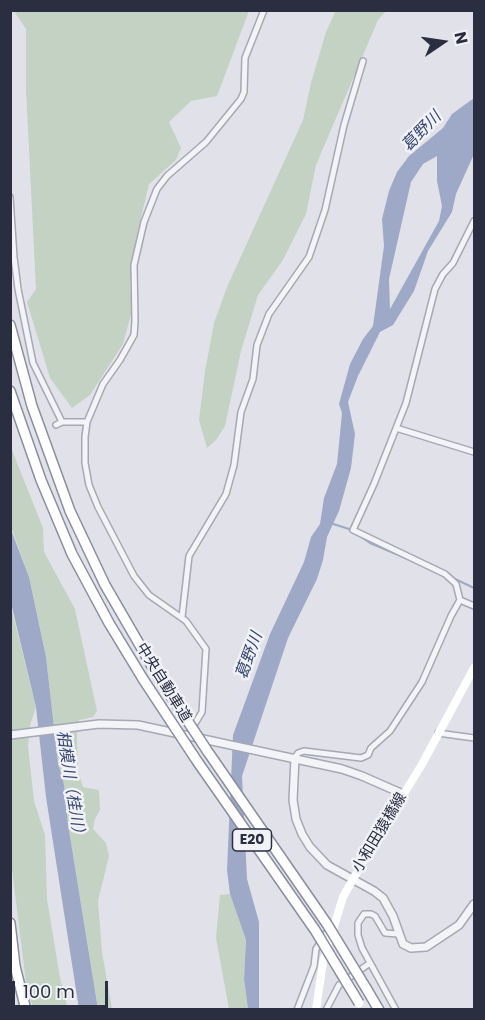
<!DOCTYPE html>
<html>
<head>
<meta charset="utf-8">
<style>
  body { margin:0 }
  #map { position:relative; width:485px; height:1020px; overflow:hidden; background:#e1e2e9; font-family:Poppins,sans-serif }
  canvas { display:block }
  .frame { position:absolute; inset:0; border:12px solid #2a2e40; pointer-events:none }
  .north { position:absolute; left:413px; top:12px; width:60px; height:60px; -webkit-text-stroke:4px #f0f2f6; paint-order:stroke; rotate:77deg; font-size:16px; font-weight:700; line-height:24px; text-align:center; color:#2a2e40 }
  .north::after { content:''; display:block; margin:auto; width:21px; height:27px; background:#2a2e40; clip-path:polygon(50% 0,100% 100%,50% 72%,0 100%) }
  .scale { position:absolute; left:12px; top:981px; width:96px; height:27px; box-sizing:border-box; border:3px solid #2a2e40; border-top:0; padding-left:8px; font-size:18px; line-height:21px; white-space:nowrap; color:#2a2e40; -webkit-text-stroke:4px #f0f2f6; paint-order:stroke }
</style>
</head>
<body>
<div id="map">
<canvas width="485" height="1020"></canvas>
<div class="frame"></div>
<div class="north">N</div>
<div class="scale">100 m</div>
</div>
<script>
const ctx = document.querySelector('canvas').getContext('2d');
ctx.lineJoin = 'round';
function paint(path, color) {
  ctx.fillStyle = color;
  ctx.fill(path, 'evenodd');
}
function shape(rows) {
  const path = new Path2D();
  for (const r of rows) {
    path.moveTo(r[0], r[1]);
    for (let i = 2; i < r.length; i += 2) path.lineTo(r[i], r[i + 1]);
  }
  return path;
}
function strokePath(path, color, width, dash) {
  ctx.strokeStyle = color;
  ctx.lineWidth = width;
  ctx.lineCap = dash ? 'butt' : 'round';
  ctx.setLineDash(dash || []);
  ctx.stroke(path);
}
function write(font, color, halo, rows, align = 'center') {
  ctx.font = font + ' Poppins,"Noto Sans JP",sans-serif';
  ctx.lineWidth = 5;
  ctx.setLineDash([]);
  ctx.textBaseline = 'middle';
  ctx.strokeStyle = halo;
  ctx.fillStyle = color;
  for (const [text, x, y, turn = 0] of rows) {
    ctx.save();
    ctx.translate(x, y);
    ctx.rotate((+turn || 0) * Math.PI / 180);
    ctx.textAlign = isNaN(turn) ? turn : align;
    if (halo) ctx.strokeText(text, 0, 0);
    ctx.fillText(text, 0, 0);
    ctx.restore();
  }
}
paint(shape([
  [336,10,386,11,378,20,316,165,306,214,283,260,258,295,241,351,225,426,216,440,207,448,199,420,205,371,214,323,227,287,303,120,311,83,326,32],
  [14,11,249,11,217,96,191,101,169,122,181,148,176,160,149,184,137,234,130,283,132,311,123,344,90,395,72,408,50,378,27,302,36,289,26,89,26,29],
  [10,445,43,528,44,552,75,609,97,711,93,717,79,720,77,735,78,771,83,787,99,790,100,810,95,819,93,829,106,843,109,856,98,901,102,952,112,1009,98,1008,68,824,64,784,58,763,46,657,29,577,11,527],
  [10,603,36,707,30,725,28,746,34,801,45,835,47,899,60,978,68,1009,34,1009,27,991,10,853],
  [230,894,246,940,244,979,248,1009,229,1009,216,938,220,895]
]), '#c3d2c2');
paint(shape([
  [474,98,474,154,456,194,452,212,428,251,414,291,393,325,380,332,358,376,348,402,355,434,351,468,339,511,327,537,323,560,317,579,288,638,242,776,247,879,259,922,259,1009,248,1009,244,979,246,940,230,894,227,870,233,735,270,634,304,562,311,537,320,524,324,498,337,464,342,413,339,404,350,364,363,339,373,326,384,246,382,219,389,191,397,172,409,156,443,128,452,114],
  [437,156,437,181,442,206,439,221,390,309,389,279,411,182,423,164],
  [10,527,29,577,46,657,58,763,64,784,68,824,98,1009,79,1009,46,797,36,707,11,603]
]), '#9ea9c7');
strokePath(shape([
  [330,523,349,529,370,543,417,563],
  [453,578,474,588]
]), '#9ea9c7', 2);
const minor = shape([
  [10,197,14,257,18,289,33,363,62,422],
  [56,425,62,422,87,422],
  [396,428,474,452],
  [460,600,474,606],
  [182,617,189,556,226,494,234,465,241,412,253,379,257,345,269,314,309,257,325,210,344,125,363,61],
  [191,730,202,712,206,649,186,621,149,595,134,576,98,507,89,485,85,463,85,437,87,422,103,384,120,360,134,335,135,321,134,265,144,222,157,189,167,176,206,142,241,99,244,92,245,58,264,10],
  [438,733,474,738],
  [295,758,298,753,304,751,361,758,368,755,371,748,390,731,422,682,451,616,460,600,456,584,445,574,353,530,374,484,406,403,435,289,443,274,453,263,474,221],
  [297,1010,314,966,316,949,331,926],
  [326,1010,339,985,370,963],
  [396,1010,362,948,358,935,358,923,364,914,371,914,375,916,385,933,398,934]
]);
const tertiary = shape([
  [10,735,99,724,138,725,342,769,362,776,403,794],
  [295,758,293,800,296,819,302,834,310,847,327,865,374,891,383,898,393,916,403,944,411,948,426,947,459,925,474,904]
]);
const trunk = shape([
  [10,923,15,966,26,1010]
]);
const motorway = shape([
  [10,325,32,406,70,511,105,585,156,673],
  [10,391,41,480,72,554,109,623,143,679],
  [366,988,379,1010]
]);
strokePath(minor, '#a6a8b3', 8);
strokePath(tertiary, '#a6a8b3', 10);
strokePath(trunk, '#898d9f', 12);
strokePath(motorway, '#898d9f', 12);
strokePath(minor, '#f3f4f7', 5);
strokePath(tertiary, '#f3f4f7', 7);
strokePath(shape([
  [316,1010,323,962,343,897,373,844,421,766,474,668]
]), '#fff', 8);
strokePath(trunk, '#fff', 9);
strokePath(motorway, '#fff', 9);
const motorwayBridge = shape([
  [156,673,208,752,327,924,366,988],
  [143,679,197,761,315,930,359,1003]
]);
strokePath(motorwayBridge, '#898d9f', 12, []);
strokePath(motorwayBridge, '#fff', 9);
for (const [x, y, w] of [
  [252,840,39]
]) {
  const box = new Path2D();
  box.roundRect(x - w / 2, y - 11, w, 22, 4.5);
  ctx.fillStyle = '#f0f2f6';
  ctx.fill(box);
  strokePath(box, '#2a2e40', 1.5);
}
write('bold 14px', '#2a2e40', null, [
  ["E20",252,840]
]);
write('15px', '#2a2e40', '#f0f2f6', [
  ["中央自動車道",163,683,58],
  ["小和田猿橋線",380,833,-59]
]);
write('italic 16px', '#364572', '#f0f2f6', [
  ["葛野川",422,132,-46],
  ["葛野川",250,656,-70],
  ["相模川（桂川）",70,786,81]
]);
</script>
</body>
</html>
